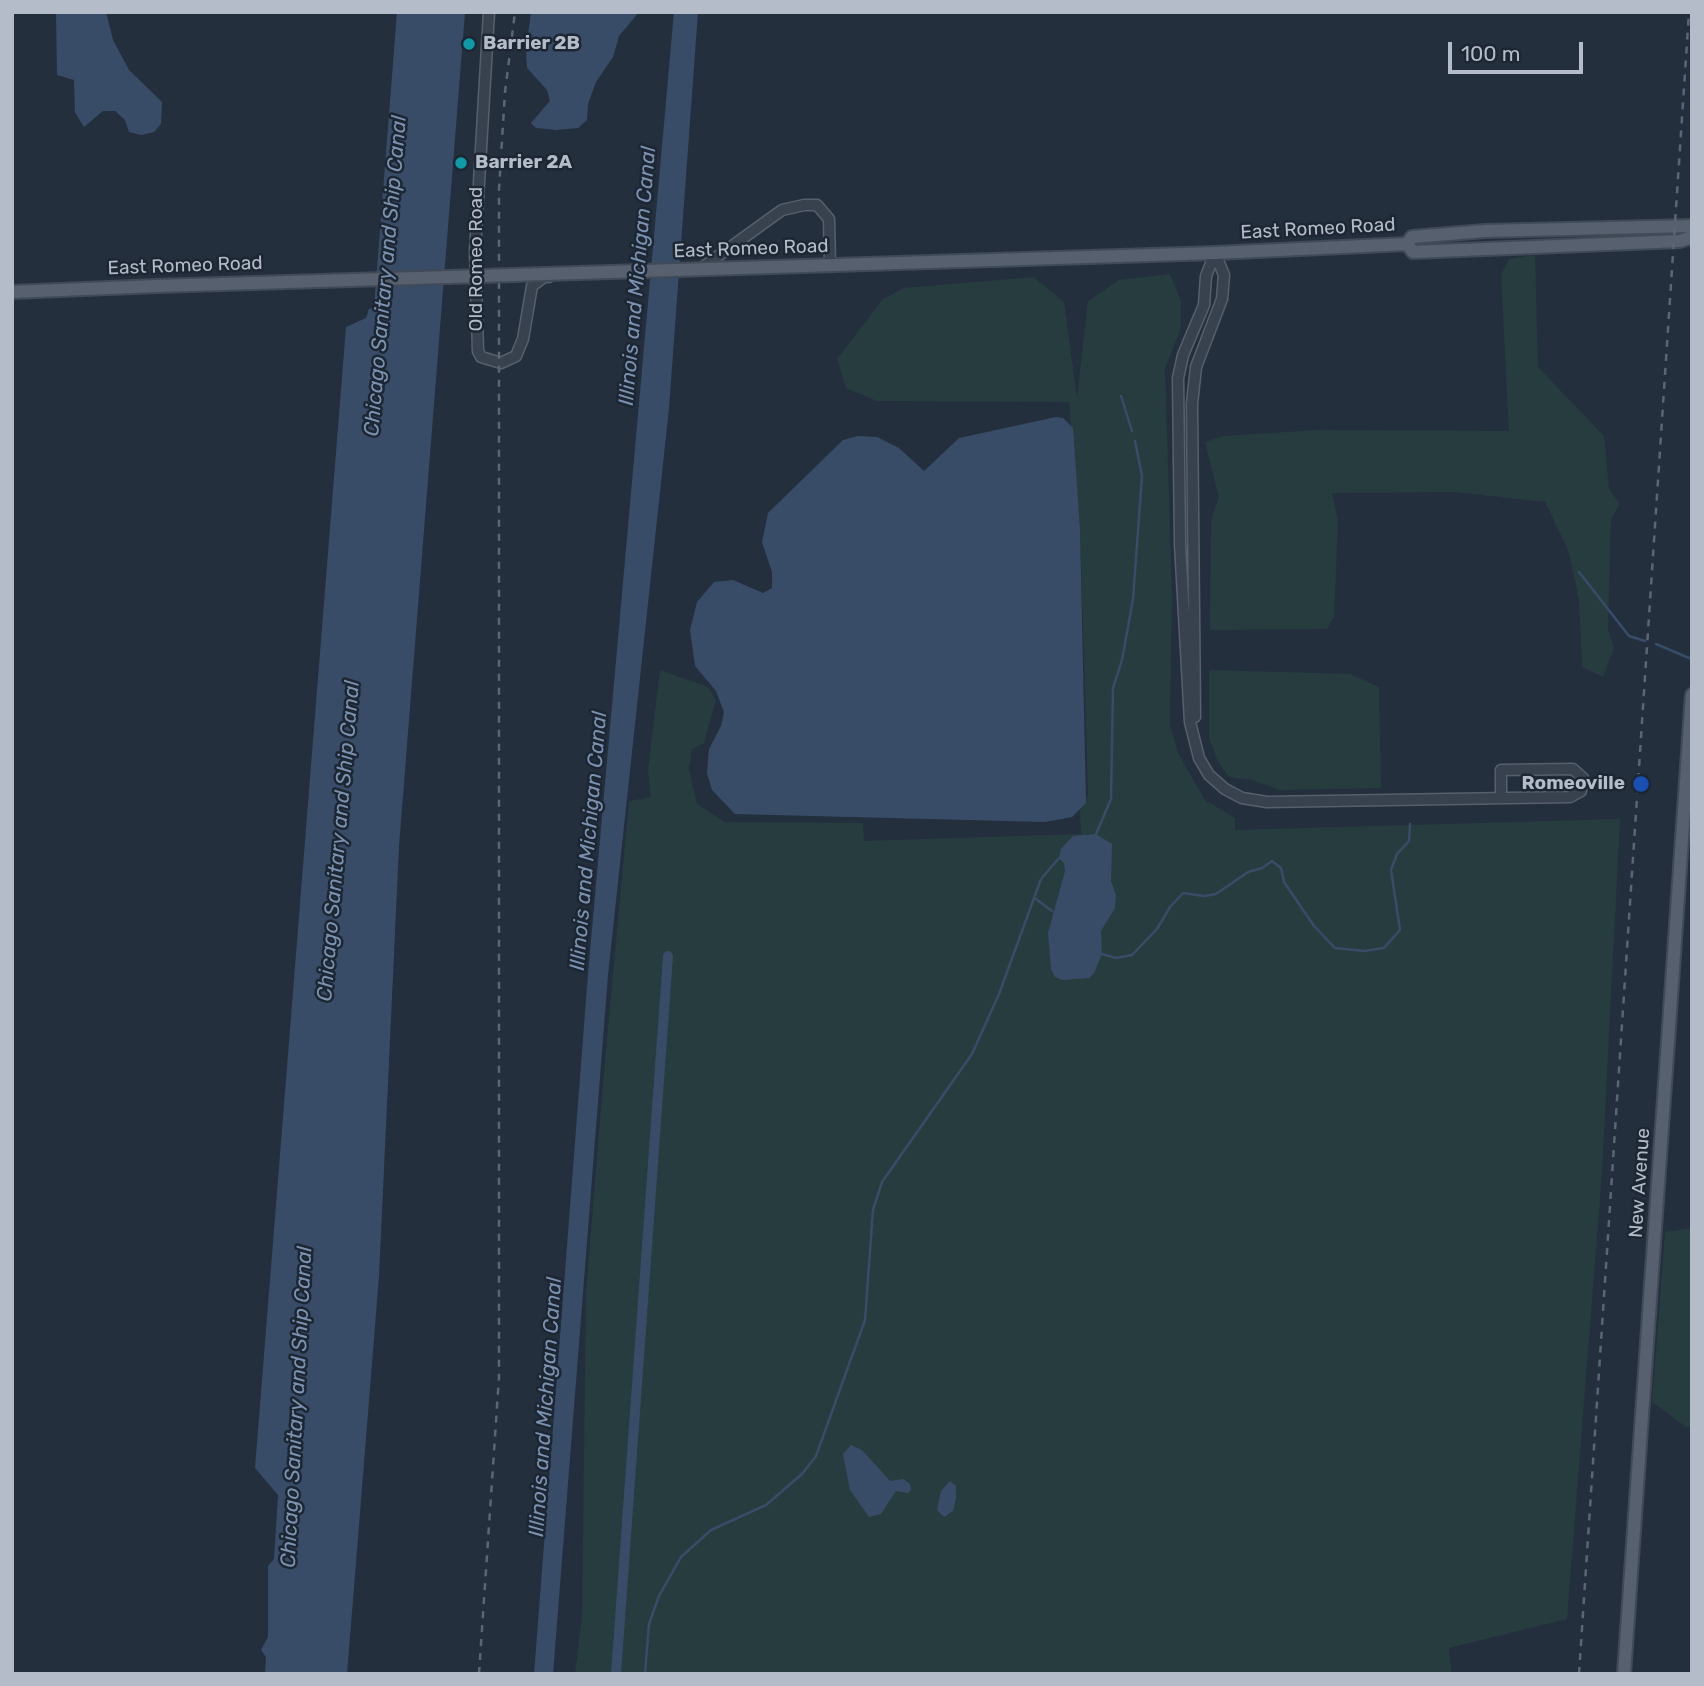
<!DOCTYPE html>
<html>
<head>
<meta charset="utf-8">
<style>
  body { margin:0 }
  #map { position:relative; width:1704px; height:1686px; overflow:hidden; background:#242f3e; font-family:Rubik,sans-serif }
  canvas { display:block }
  .frame { position:absolute; inset:0; border:14px solid #b4bcc9; pointer-events:none }
  .scale { position:absolute; left:1448px; top:42px; width:135px; height:32px; box-sizing:border-box; border:4px solid #b4bcc9; border-top:0; padding-left:9px; font-size:21px; line-height:24px; white-space:nowrap; color:#b4bcc9; -webkit-text-stroke:5px #1d2633; paint-order:stroke }
</style>
</head>
<body>
<div id="map">
<canvas width="1704" height="1686"></canvas>
<div class="frame"></div>
<div class="scale">100 m</div>
</div>
<script>
const ctx = document.querySelector('canvas').getContext('2d');
ctx.lineJoin = 'round';
function paint(path, color) {
  ctx.fillStyle = color;
  ctx.fill(path, 'evenodd');
}
function shape(rows) {
  const path = new Path2D();
  for (const r of rows) {
    path.moveTo(r[0], r[1]);
    for (let i = 2; i < r.length; i += 2) path.lineTo(r[i], r[i + 1]);
  }
  return path;
}
function strokePath(path, color, width, dash) {
  ctx.strokeStyle = color;
  ctx.lineWidth = width;
  ctx.lineCap = dash ? 'butt' : 'round';
  ctx.setLineDash(dash || []);
  ctx.stroke(path);
}
function write(font, color, halo, rows, align = 'center') {
  ctx.font = font + ' Rubik,sans-serif';
  ctx.lineWidth = 5;
  ctx.setLineDash([]);
  ctx.textBaseline = 'middle';
  ctx.strokeStyle = halo;
  ctx.fillStyle = color;
  for (const [text, x, y, turn = 0] of rows) {
    ctx.save();
    ctx.translate(x, y);
    ctx.rotate((+turn || 0) * Math.PI / 180);
    ctx.textAlign = isNaN(turn) ? turn : align;
    if (halo) ctx.strokeText(text, 0, 0);
    ctx.fillText(text, 0, 0);
    ctx.restore();
  }
}
paint(shape([
  [1535,255,1538,367,1604,436,1609,489,1620,504,1611,519,1608,630,1614,648,1603,677,1582,667,1579,600,1569,552,1545,502,1454,492,1332,493,1338,522,1334,616,1327,629,1210,630,1211,520,1219,497,1205,442,1224,436,1318,430,1509,431,1501,275,1509,259],
  [1170,274,1181,301,1181,328,1165,368,1172,596,1170,724,1178,753,1205,800,1235,818,1235,830,1620,819,1602,1173,1567,1619,1449,1648,1452,1674,575,1674,582,1616,586,1291,605,1061,629,801,651,797,648,769,660,670,708,687,716,700,704,743,692,749,689,769,697,804,725,822,863,823,864,841,1081,834,1080,810,1086,803,1088,793,1080,529,1069,402,877,401,846,388,837,359,883,299,904,288,1034,277,1064,302,1077,398,1088,301,1119,280],
  [1209,670,1350,674,1379,687,1381,788,1280,790,1252,780,1229,777,1218,762,1209,738],
  [1692,1228,1692,1427,1686,1427,1652,1402,1665,1232]
]), '#263c3f');
paint(shape([
  [56,12,106,12,113,40,129,70,162,102,161,124,154,132,141,135,129,132,125,120,115,111,103,111,84,127,75,112,74,80,57,75],
  [397,12,465,12,399,846,379,1276,347,1674,265,1674,266,1657,261,1650,268,1637,268,1566,274,1559,278,1495,255,1468,346,327,366,318,369,309,374,307],
  [531,12,639,12,619,36,613,57,596,82,588,104,587,120,578,128,556,130,536,128,531,123,550,101,547,90,527,68,526,49],
  [674,12,698,12,669,408,608,975,553,1674,534,1674,588,974],
  [1056,417,1063,418,1073,428,1080,529,1086,803,1072,817,1045,822,735,814,712,790,707,773,709,749,721,726,724,712,716,691,695,666,690,630,697,602,714,582,733,580,763,593,772,588,772,572,762,542,768,513,843,440,858,436,877,437,899,448,924,471,959,438],
  [1096,834,1112,844,1111,881,1116,895,1115,908,1101,931,1102,954,1094,973,1089,978,1062,980,1055,977,1051,969,1048,933,1065,871,1064,863,1059,858,1061,849,1073,836],
  [851,1445,862,1450,890,1481,903,1479,910,1484,911,1490,908,1493,896,1491,881,1514,869,1517,850,1490,843,1454],
  [950,1481,956,1486,956,1498,953,1511,944,1517,937,1510,941,1491]
]), '#394c67');
strokePath(shape([
  [1121,396,1132,431],
  [1579,572,1629,636,1645,641],
  [1656,644,1689,658],
  [1096,834,1111,799,1113,688,1122,660,1133,599,1142,476,1135,441],
  [1036,899,1052,911],
  [1102,954,1116,958,1132,955,1157,929,1170,907,1183,893,1204,896,1216,894,1248,872,1262,868,1272,861,1281,868,1284,882,1314,926,1335,948,1364,951,1384,948,1400,930,1391,870,1397,854,1409,841,1410,824],
  [645,1674,649,1624,659,1596,681,1557,711,1530,766,1505,802,1474,816,1456,865,1320,873,1210,882,1182,972,1054,999,994,1041,879,1059,858]
]), '#394c67', 2.5);
strokePath(shape([
  [616,1674,668,956]
]), '#394c67', 10);
const minor = shape([
  [489,12,475,251,478,351,481,357,501,363,516,356,523,339,532,286,544,277,549,277],
  [1215,253,1206,276,1204,305,1183,355,1178,378,1180,544,1190,722,1199,758,1209,775,1225,789,1242,798,1267,802,1570,797,1581,791,1583,778,1573,769,1501,770,1501,797],
  [703,267,782,210,804,205,817,205,829,219,830,266],
  [1195,717,1192,404,1196,367,1222,299,1224,275,1215,253]
]);
const major = shape([
  [1407,244,1413,252,1680,241,1692,237],
  [740,268,1215,253,1407,244,1412,237,1485,231,1692,226],
  [12,292,157,286],
  [1624,1674,1692,695]
]);
strokePath(minor, '#565f6c', 13);
strokePath(major, '#414a57', 16);
strokePath(minor, '#38414e', 10);
strokePath(major, '#56606e', 12);
strokePath(shape([
  [479,1674,499,1377,499,189,505,92,515,12],
  [1579,1674,1689,12]
]), '#5a6575', 2.5, [7, 7]);
const majorBridge = shape([
  [157,286,740,268]
]);
strokePath(majorBridge, '#414a57', 16, []);
strokePath(majorBridge, '#56606e', 12);
for (const [x, y, r, color] of [
  [469,44,7,"#0f9aa8"],
  [461,163,7,"#0f9aa8"],
  [1641,784,9,"#1a4fb4"]
]) {
  const dot = new Path2D();
  dot.arc(x, y, r, 0, 2 * Math.PI);
  ctx.fillStyle = color;
  ctx.fill(dot);
  strokePath(dot, '#1d2633', 2.5);
}
write('bold 19px', '#b4bcc9', '#1d2633', [
  ["Barrier 2B",483,44],
  ["Barrier 2A",475,163],
  ["Romeoville",1625,784,"right"]
], 'left');
write('19px', '#b4bcc9', '#1d2633', [
  ["East Romeo Road",1318,229,-3],
  ["East Romeo Road",751,249,-2],
  ["Old Romeo Road",477,259,-90],
  ["East Romeo Road",185,266,-2],
  ["New Avenue",1640,1183,-86]
]);
write('italic 21px', '#7c92b1', '#1d2633', [
  ["Chicago Sanitary and Ship Canal",386,276,-85],
  ["Illinois and Michigan Canal",638,276,-85],
  ["Chicago Sanitary and Ship Canal",339,841,-85],
  ["Illinois and Michigan Canal",589,841,-85],
  ["Chicago Sanitary and Ship Canal",297,1407,-87],
  ["Illinois and Michigan Canal",546,1407,-86]
]);
</script>
</body>
</html>
